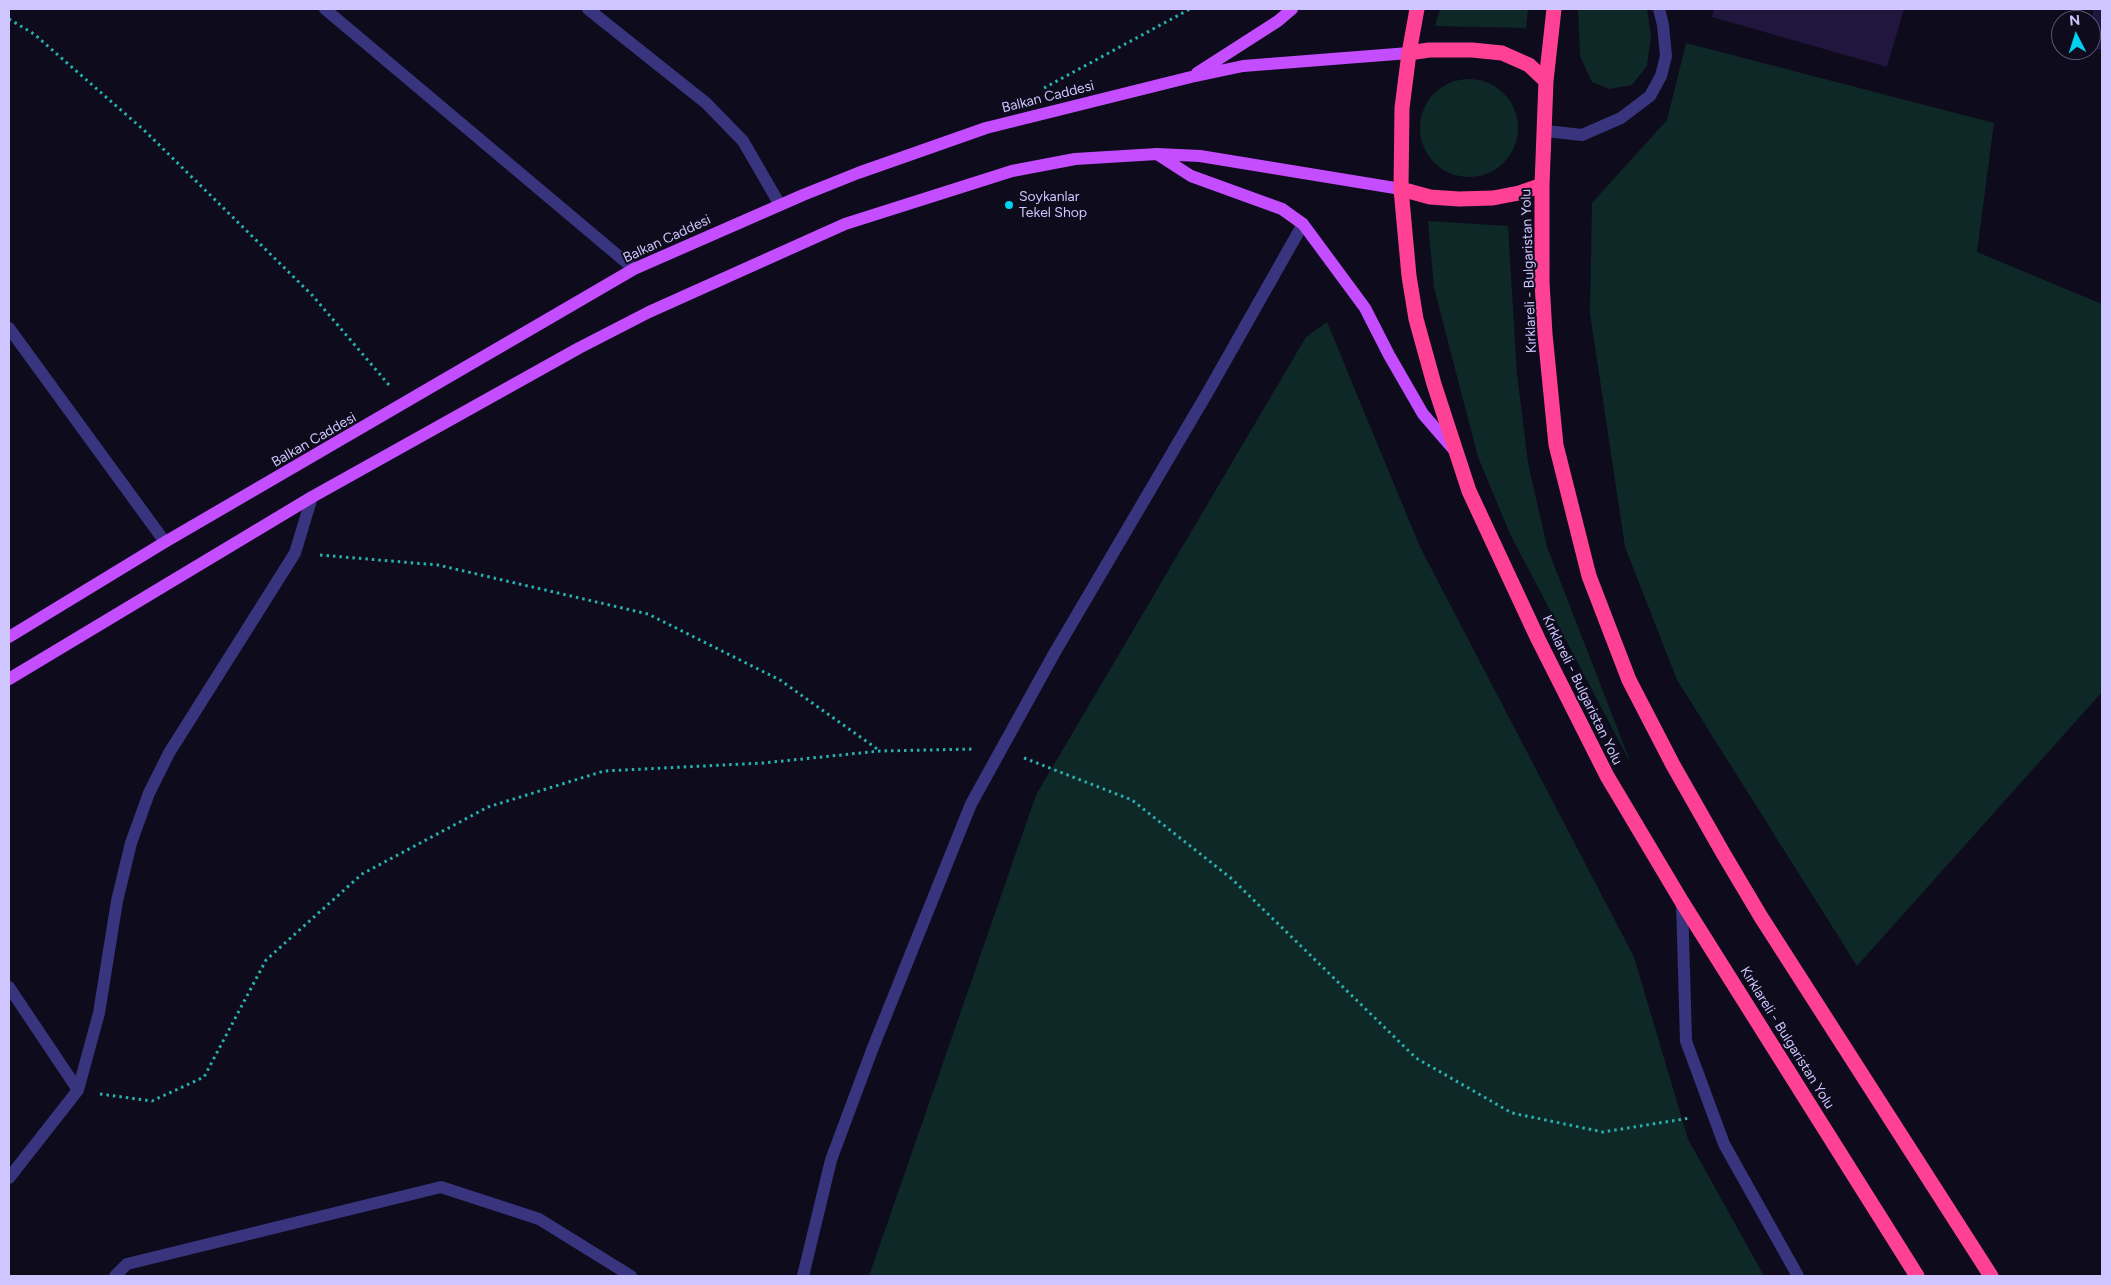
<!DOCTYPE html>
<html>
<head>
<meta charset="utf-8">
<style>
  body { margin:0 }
  #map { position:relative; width:2111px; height:1285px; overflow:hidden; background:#0e0b1d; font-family:Figtree,sans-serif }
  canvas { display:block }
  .frame { position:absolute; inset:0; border:10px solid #cfc6ff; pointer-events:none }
  .north { position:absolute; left:2051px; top:10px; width:50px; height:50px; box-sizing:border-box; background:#0e0b1d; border:1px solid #5b5677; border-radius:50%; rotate:355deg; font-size:14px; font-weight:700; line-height:20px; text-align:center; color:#cfc6ff }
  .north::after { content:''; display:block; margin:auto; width:18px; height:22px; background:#00d1f1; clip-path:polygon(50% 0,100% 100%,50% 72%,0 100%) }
</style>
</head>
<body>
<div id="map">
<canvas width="2111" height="1285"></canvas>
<div class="frame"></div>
<div class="north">N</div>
</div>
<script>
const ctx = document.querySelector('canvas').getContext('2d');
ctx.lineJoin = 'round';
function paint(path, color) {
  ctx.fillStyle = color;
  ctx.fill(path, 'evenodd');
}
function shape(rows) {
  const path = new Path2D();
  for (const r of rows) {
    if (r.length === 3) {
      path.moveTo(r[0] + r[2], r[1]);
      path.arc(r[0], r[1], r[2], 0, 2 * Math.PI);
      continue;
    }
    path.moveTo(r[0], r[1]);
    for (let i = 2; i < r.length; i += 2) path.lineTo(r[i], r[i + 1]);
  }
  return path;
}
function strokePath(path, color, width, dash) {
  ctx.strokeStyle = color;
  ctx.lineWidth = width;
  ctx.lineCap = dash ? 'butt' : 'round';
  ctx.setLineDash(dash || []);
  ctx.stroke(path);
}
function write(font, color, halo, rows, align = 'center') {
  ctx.font = font + ' Figtree,sans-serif';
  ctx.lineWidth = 4;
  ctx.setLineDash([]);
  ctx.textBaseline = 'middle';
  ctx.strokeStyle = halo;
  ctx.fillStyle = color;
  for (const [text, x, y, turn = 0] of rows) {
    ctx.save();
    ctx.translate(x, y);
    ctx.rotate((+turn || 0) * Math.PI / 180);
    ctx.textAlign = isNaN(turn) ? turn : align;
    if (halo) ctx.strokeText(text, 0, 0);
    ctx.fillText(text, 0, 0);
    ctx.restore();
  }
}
paint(shape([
  [1440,9,1528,9,1526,28,1435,26],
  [1578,9,1647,9,1651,37,1647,66,1632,85,1609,89,1592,82,1580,56],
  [1686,43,1994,123,1977,252,2102,304,2102,692,1857,966,1677,680,1625,547,1590,313,1592,203,1667,120],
  [1469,128,49],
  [1428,221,1508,226,1517,374,1528,463,1547,547,1632,766,1510,534,1478,457,1434,288],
  [1327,322,1420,547,1634,957,1688,1139,1764,1276,869,1276,1036,795,1306,337]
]), '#0e2727');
paint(shape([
  [1714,9,1904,9,1887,67,1712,17],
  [2093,9,2102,9,2102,50,2091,49]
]), '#20163e');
strokePath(shape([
  [9,19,34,34,146,132,312,295,389,385],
  [1044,88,1190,9],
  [320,555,438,565,648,614,780,680,880,751],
  [1024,758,1132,800,1232,879,1416,1058,1512,1113,1603,1132,1690,1118],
  [100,1094,152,1101,204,1077,266,960,362,874,488,807,604,771,763,763,880,751,975,749]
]), '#28b1ad', 3, [2.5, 4]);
strokePath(shape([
  [325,9,634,269],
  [588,9,706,103,743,141,780,205],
  [1546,131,1582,135,1621,118,1650,96,1661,76,1666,56,1663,25,1659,9],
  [9,328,165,542],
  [1682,902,1686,1041,1724,1144,1798,1276],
  [9,987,78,1090],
  [9,1178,78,1090,99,1013,117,901,131,843,149,793,169,753,295,553,312,497],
  [115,1276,127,1264,441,1187,539,1219,631,1276],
  [803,1276,831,1160,872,1050,971,804,1055,652,1209,390,1303,224]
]), '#39347e', 12);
strokePath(shape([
  [1197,73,1278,21,1292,9],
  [1157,154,1191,176,1282,209,1303,224,1365,308,1389,355,1423,414,1455,451],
  [9,637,165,542,634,269,803,195,858,173,986,128,1191,77,1243,66,1409,53],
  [9,679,312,497,579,348,649,312,845,224,1012,171,1075,159,1157,154,1200,156,1401,189]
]), '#c34dff', 12);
strokePath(shape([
  [1417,9,1409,53,1402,108,1401,189,1409,276,1416,319,1434,384,1469,491,1538,639,1607,776,1682,902,1917,1276],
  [1554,9,1546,81,1542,185,1542,282,1545,334,1556,445,1589,576,1629,680,1673,765,1723,853,1761,917,1991,1276],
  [1409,53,1429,50,1472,50,1502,53,1529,65,1546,81],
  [1401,189,1430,197,1459,199,1493,198,1519,193,1542,185]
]), '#ff4196', 15);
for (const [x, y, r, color] of [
  [1009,205,5,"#00d1f1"]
]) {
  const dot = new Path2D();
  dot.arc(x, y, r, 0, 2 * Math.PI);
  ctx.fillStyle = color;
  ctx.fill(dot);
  strokePath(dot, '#0e0b1d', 2);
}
write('14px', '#cfc6ff', '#0e0b1d', [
  ["Balkan Caddesi",1048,97,-14],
  ["Balkan Caddesi",667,239,-25],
  ["Kırklareli - Bulgaristan Yolu",1529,271,-92],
  ["Balkan Caddesi",314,440,-30],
  ["Kırklareli - Bulgaristan Yolu",1582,690,64],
  ["Kırklareli - Bulgaristan Yolu",1787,1038,58]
]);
write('14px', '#cfc6ff', '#0e0b1d', [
  ["Soykanlar",1019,197],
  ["Tekel Shop",1019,213]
], 'left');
</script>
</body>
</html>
